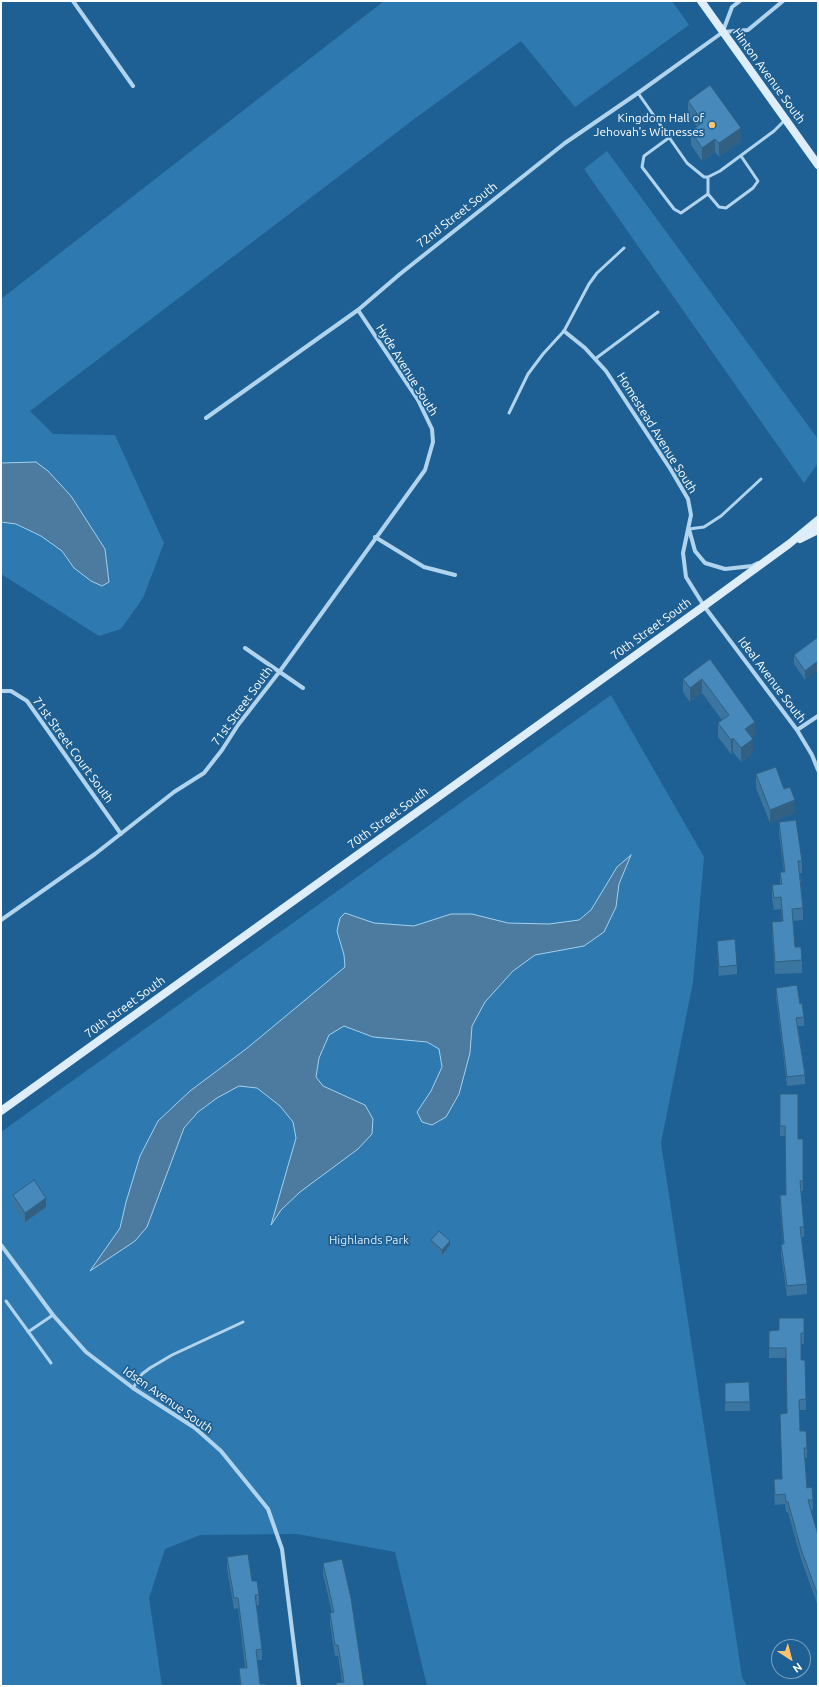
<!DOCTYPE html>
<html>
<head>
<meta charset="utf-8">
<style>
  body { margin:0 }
  #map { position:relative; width:819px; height:1687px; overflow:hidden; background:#1e6093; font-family:Ubuntu,sans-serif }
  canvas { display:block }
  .frame { position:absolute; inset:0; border:2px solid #fff; pointer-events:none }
  .north { position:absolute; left:771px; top:1639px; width:40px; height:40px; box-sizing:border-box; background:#1e6093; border:1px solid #78a0be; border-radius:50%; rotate:144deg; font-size:11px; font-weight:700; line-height:16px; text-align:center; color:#fff }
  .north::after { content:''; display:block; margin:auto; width:14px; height:18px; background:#fdc26f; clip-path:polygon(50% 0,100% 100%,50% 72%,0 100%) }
</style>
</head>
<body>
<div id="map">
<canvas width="819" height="1687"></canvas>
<div class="frame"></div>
<div class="north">N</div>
</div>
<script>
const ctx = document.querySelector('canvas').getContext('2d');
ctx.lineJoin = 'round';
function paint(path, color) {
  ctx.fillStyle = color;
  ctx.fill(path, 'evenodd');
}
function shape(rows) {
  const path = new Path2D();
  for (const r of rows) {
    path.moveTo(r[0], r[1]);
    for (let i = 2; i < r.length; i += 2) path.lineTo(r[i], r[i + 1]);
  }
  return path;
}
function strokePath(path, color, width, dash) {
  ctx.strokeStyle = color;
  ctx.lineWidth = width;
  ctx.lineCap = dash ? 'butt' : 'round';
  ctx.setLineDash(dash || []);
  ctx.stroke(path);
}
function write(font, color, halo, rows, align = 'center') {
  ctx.font = font + ' Ubuntu,sans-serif';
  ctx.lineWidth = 3.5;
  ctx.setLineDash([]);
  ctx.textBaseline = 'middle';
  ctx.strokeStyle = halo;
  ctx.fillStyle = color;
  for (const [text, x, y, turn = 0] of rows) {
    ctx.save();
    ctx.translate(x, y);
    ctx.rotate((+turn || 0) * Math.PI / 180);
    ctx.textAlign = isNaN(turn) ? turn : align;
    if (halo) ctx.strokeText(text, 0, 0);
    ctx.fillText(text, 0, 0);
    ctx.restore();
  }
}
paint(shape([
  [384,1,672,1,689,25,575,107,521,41,417,117,30,411,53,434,115,435,164,543,143,598,121,629,99,636,1,574,1,522,16,524,41,536,62,551,74,568,105,549,71,496,36,462,1,463,1,299],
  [607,151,818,439,818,463,804,483,584,169],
  [611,695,704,857,693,982,661,1143,742,1677,747,1686,427,1686,395,1552,297,1534,200,1535,165,1549,149,1598,162,1686,1,1686,1,1132]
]), '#2e79af');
const water = shape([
  [36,462,48,471,71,496,105,549,109,582,102,586,91,581,74,568,62,551,41,536,16,524,1,522,1,463,36,462],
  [631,855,619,884,616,907,604,932,584,946,535,955,513,971,485,1002,472,1026,470,1053,459,1094,446,1117,432,1125,422,1122,417,1112,431,1091,442,1067,439,1049,427,1042,373,1037,344,1026,329,1035,319,1058,316,1077,323,1086,365,1105,373,1119,372,1134,358,1149,300,1192,281,1210,271,1225,296,1138,293,1122,280,1106,257,1088,239,1086,217,1098,198,1112,184,1128,147,1227,135,1241,90,1271,120,1228,126,1202,140,1156,158,1121,190,1091,246,1049,345,967,344,955,337,931,340,918,345,913,374,923,414,926,451,914,472,914,508,923,549,924,579,920,591,910,617,867,631,855]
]);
paint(water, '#4d7b9f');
strokePath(water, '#a3d1f0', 1);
strokePath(shape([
  [638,93,687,163,704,177,708,177,720,171,774,131,784,121],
  [670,137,644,156,642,167,674,209,681,213,708,194,708,177],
  [708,194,719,207,726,208,753,188,758,181,741,156],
  [595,359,658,312],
  [509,413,528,374,543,354,564,331,589,284,597,273,624,248],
  [689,529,704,527,721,516,761,479],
  [6,1301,51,1363],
  [28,1332,53,1315],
  [133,1388,142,1374,150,1368,172,1355,243,1322]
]), '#b0d4ee', 3);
strokePath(shape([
  [73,1,133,86],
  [723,31,732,7,740,1],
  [564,331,585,348,606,371,671,470,688,499,691,515,683,553,686,577,704,606,797,730,812,755,818,770],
  [206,418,358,310,400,274,565,143,638,93,723,32,748,30,783,1],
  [689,529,695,551,705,563,725,569,752,566,758,563],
  [375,537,424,567,455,575],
  [245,648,303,688],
  [1,691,11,691,27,701,121,834],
  [797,730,818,716],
  [1,920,95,854,174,792,204,773,222,750,238,725,280,671,425,470,433,442,432,429,418,400,358,310],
  [1,1245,53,1315,86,1352,133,1388,195,1428,221,1451,268,1509,282,1549,299,1686]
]), '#b0d4ee', 4);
strokePath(shape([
  [701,1,818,165],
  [800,539,818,530],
  [1,1111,704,606,789,544,818,520]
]), '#ddedfa', 8);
paint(shape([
  [688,101,741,141,719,157,715,152,702,161,691,145,691,131,697,127,688,114],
  [818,637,805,680,794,664,794,655],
  [710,659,755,735,751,737,753,753,741,762,733,752,731,754,718,737,718,723,722,720,702,693,690,702,683,692,683,679],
  [756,774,784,789,795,813,770,823,756,788],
  [779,822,802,861,802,873,800,873,803,908,803,920,793,921,795,947,802,960,802,973,775,974,772,934,772,922,782,921,781,909,774,910,772,898,772,885,780,885,780,872,784,872,779,834],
  [717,941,737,965,737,974,719,976,717,950],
  [776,988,800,1004,804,1017,804,1026,798,1026,805,1075,805,1084,787,1086,776,997],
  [780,1094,798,1139,803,1139,803,1191,801,1191,804,1227,804,1237,801,1237,807,1284,807,1294,787,1296,781,1254,781,1244,783,1244,780,1206,780,1195,786,1195,785,1136,780,1136],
  [13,1195,46,1207,25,1222,13,1204],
  [431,1240,450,1245,442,1255,431,1245],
  [804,1318,804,1344,801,1344,801,1360,805,1360,806,1410,800,1410,800,1431,807,1448,807,1458,805,1458,807,1488,813,1500,813,1510,811,1510,818,1535,818,1606,801,1559,788,1512,786,1512,785,1504,775,1505,774,1490,774,1479,782,1479,787,1413,786,1358,769,1358,769,1331,779,1330],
  [749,1382,750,1411,725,1411,725,1383],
  [227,1557,252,1581,259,1595,259,1605,256,1606,262,1649,262,1660,257,1660,260,1684,266,1686,240,1686,239,1668,245,1668,238,1608,234,1609,227,1568],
  [323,1563,364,1686,336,1686,336,1683,342,1682,338,1656,335,1656,330,1624,330,1613,332,1613,323,1574]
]), '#3c76a0');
paint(shape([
  [741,128,741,141,719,157,719,143],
  [715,139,715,152,702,161,702,148],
  [818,661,818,670,805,680,805,671],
  [702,679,702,693,690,702,690,688],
  [755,722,755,735,745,742,745,729],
  [733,738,733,752,731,754,731,740],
  [753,739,753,753,741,762,741,748],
  [795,800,795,813,770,823,770,810],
  [46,1198,46,1207,25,1222,25,1213],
  [450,1241,450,1245,442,1255,442,1250]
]), '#316082');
const building = shape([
  [710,85,741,128,719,143,715,139,702,148,691,131,703,122,688,101,710,85],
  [818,637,818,661,805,671,794,655,818,637],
  [710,659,755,722,745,729,753,739,741,748,733,738,731,740,718,723,729,715,702,679,690,688,683,679,710,659],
  [776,767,784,789,790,787,795,800,770,810,756,774,776,767],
  [796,820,802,861,798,861,803,908,792,909,795,947,801,947,802,960,775,962,772,922,783,921,781,897,774,898,772,885,782,884,780,872,785,872,779,822,796,820],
  [735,939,737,965,719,967,717,941,735,939],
  [797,985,800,1004,802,1003,804,1017,796,1018,805,1075,787,1077,776,988,797,985],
  [780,1094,798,1094,798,1139,803,1139,803,1181,800,1181,804,1227,800,1227,807,1284,787,1286,781,1244,784,1244,780,1195,786,1195,785,1126,780,1126,780,1094],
  [34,1180,46,1198,25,1213,13,1195,34,1180],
  [439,1231,450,1241,442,1250,431,1240,439,1231],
  [779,1318,804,1318,804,1333,801,1333,801,1360,805,1360,806,1399,799,1400,800,1431,806,1431,807,1448,804,1448,807,1488,812,1487,813,1500,808,1500,818,1535,818,1596,801,1549,788,1502,786,1502,785,1494,775,1495,774,1479,782,1479,780,1414,787,1413,786,1348,769,1348,769,1331,779,1330,779,1318],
  [749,1382,750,1402,725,1402,725,1383,749,1382],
  [248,1554,252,1581,257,1581,259,1595,255,1595,262,1649,256,1650,260,1684,266,1684,266,1686,241,1686,239,1668,247,1668,238,1598,234,1598,227,1557,248,1554],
  [342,1559,351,1598,364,1686,336,1686,336,1683,344,1682,338,1645,335,1645,330,1613,334,1612,323,1563,342,1559]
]);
paint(building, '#4689ba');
strokePath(building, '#316082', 1);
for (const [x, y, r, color] of [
  [712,125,4,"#fdc26f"]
]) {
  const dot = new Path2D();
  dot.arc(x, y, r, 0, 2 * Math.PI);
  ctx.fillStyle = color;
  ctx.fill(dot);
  strokePath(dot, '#1e6093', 1.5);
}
write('12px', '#fff', '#1e6093', [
  ["Hinton Avenue South",769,76,54],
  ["72nd Street South",457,215,-38],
  ["Hyde Avenue South",407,370,58],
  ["Homestead Avenue South",657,433,58],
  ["70th Street South",651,629,-36],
  ["Ideal Avenue South",772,680,53],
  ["71st Street South",242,706,-54],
  ["71st Street Court South",73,750,54],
  ["70th Street South",388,818,-36],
  ["70th Street South",125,1007,-36],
  ["Idsen Avenue South",168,1400,35]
]);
write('12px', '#fff', '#1e6093', [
  ["Kingdom Hall of",704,118],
  ["Jehovah's Witnesses",704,132]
], 'right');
write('12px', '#d6ebfa', '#1e6093', [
  ["Highlands Park",369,1240]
]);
</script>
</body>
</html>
